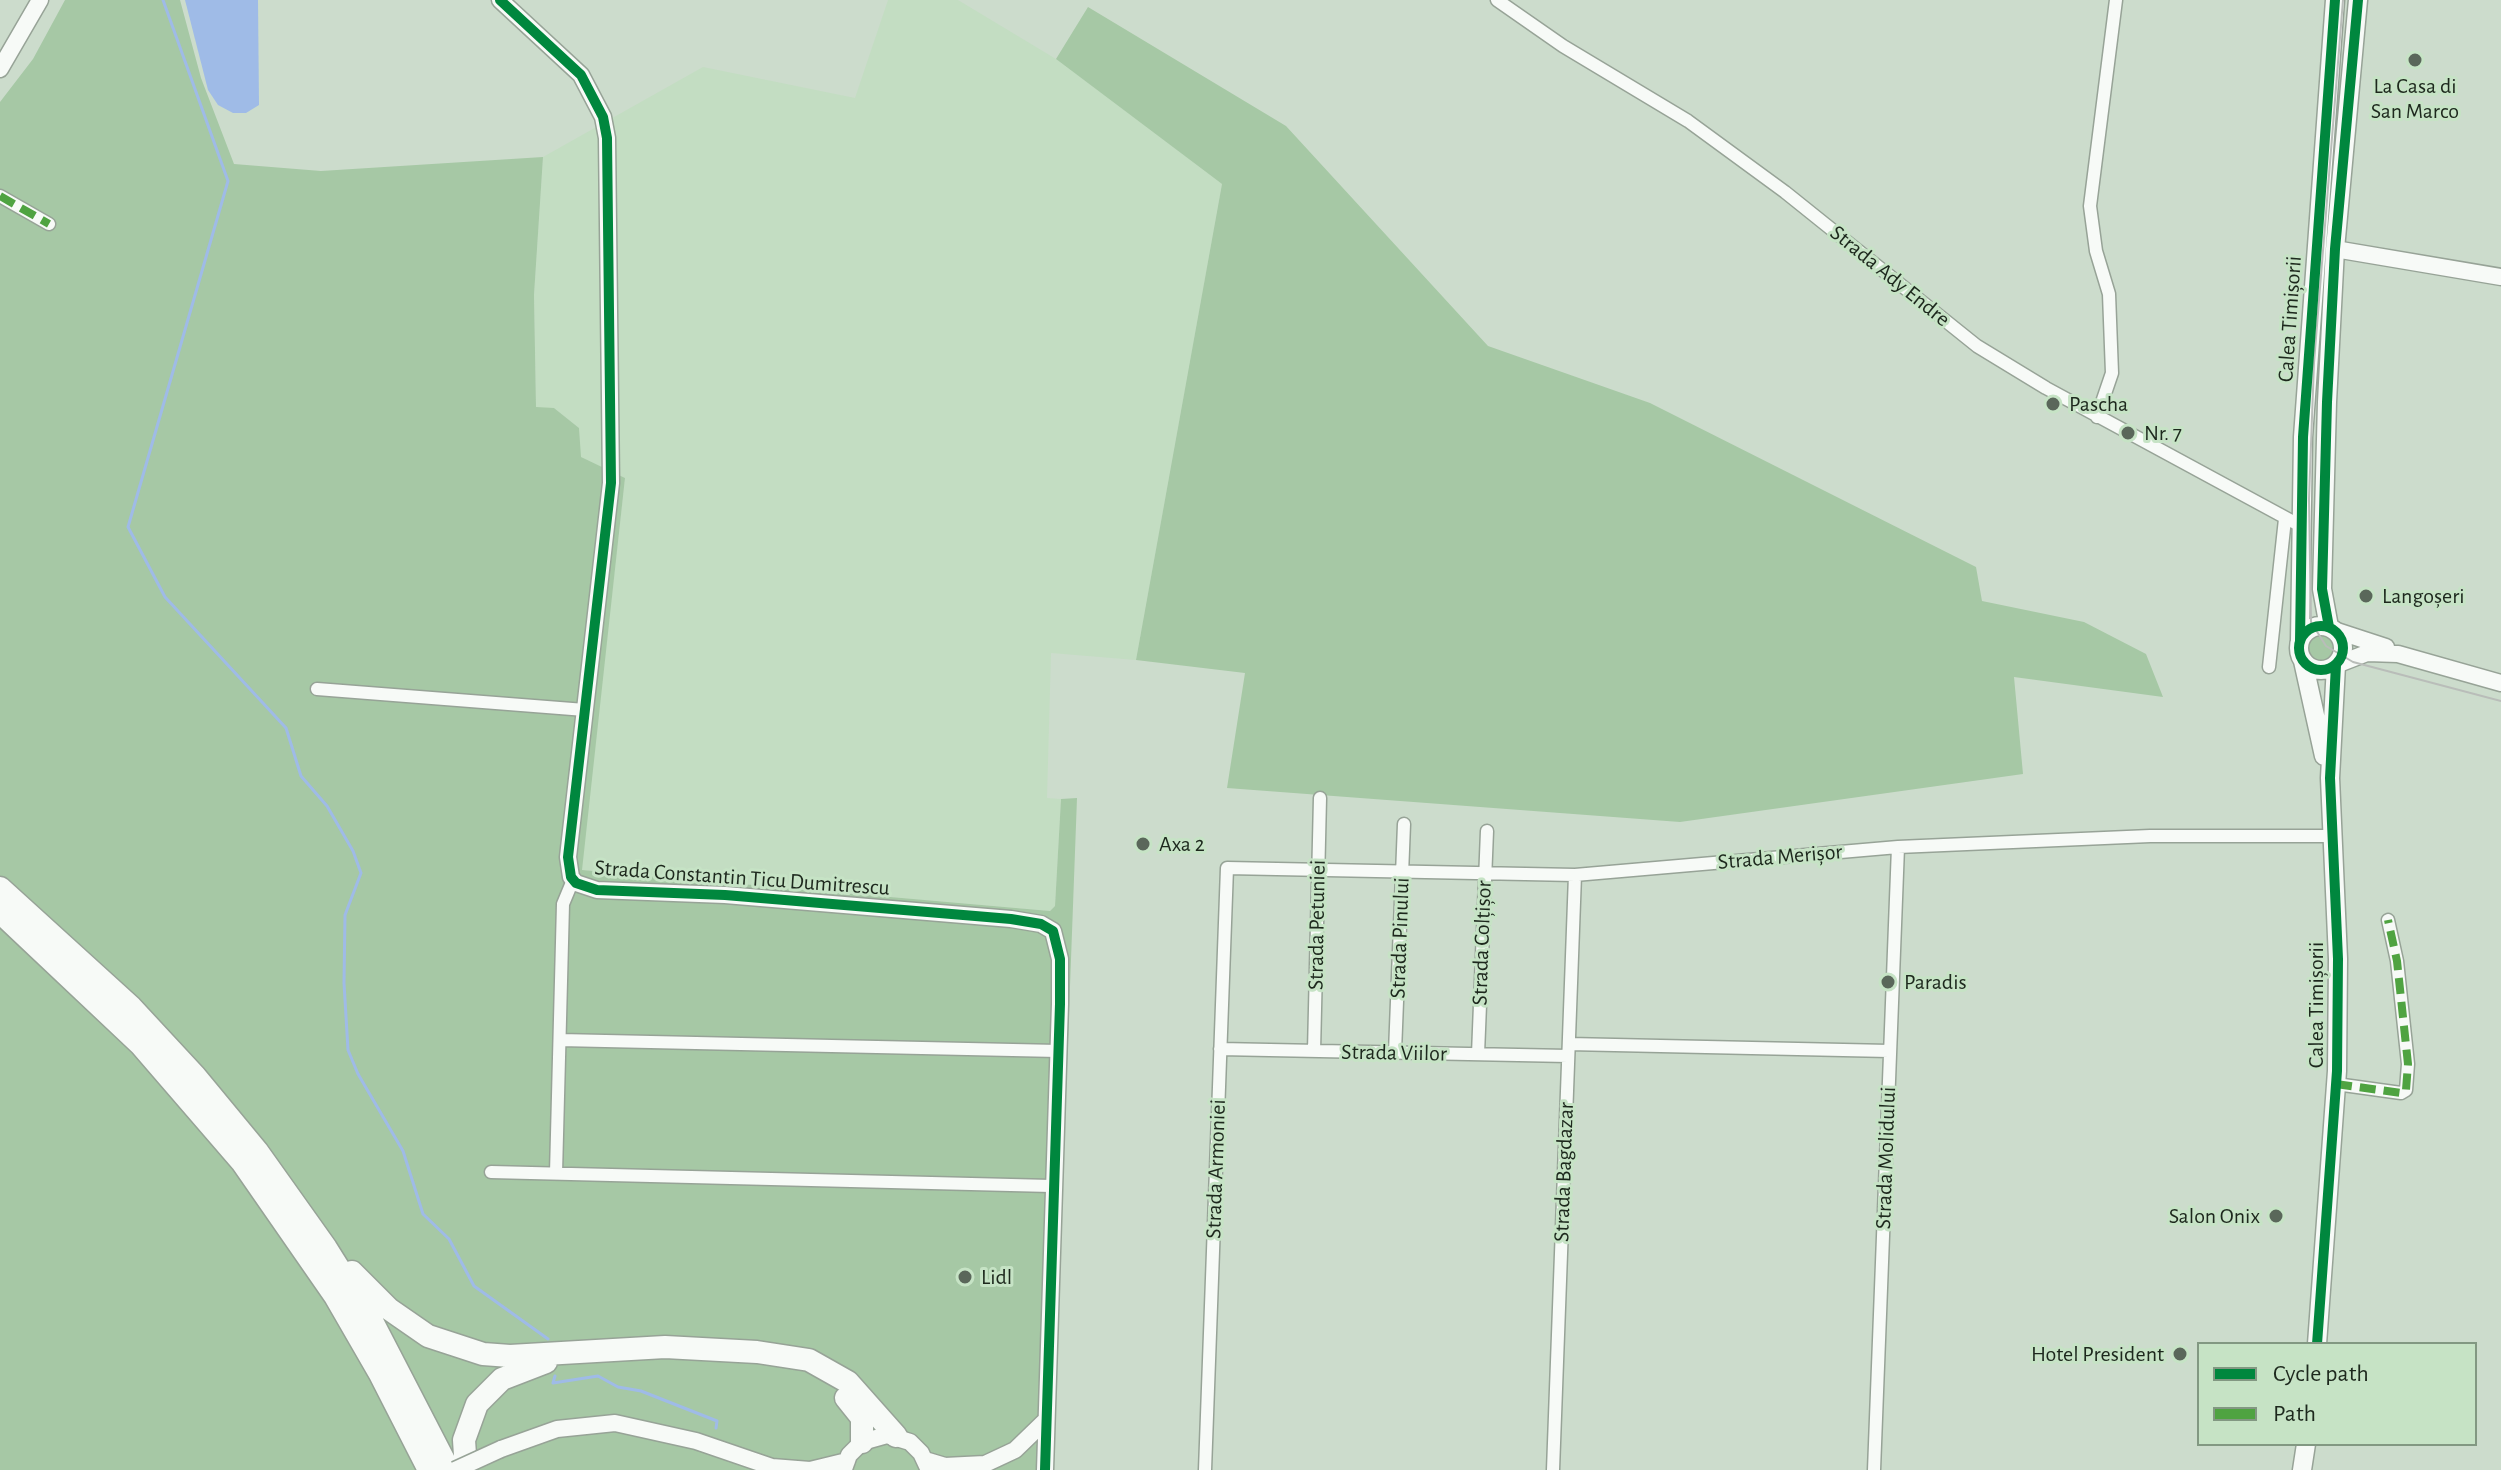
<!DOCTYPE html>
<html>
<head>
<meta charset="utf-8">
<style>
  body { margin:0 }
  #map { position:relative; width:2501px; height:1470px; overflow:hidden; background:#ccdccc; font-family:"Alegreya Sans",sans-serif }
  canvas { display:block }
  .legend { position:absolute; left:2197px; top:1342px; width:280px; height:104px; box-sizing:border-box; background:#c6e3c5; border:2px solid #829882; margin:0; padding:10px 14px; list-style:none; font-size:24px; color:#1d281d }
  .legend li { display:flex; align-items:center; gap:16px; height:40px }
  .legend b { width:40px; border:2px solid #829882 }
</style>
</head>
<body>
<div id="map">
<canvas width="2501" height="1470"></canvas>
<ul class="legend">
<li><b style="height:10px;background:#00873e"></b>Cycle path</li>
<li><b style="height:10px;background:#4fa341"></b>Path</li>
</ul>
</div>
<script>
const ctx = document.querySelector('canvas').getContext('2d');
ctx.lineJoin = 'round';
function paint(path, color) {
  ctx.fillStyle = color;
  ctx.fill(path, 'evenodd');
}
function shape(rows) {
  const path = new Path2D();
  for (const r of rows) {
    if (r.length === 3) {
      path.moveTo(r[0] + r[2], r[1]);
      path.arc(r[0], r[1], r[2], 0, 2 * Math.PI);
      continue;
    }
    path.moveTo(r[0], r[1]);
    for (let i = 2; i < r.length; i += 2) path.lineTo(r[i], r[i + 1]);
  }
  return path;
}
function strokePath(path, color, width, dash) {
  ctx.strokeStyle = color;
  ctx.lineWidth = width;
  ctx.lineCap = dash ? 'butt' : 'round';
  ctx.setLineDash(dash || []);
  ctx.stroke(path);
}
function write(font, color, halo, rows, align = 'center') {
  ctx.font = font + ' "Alegreya Sans",sans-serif';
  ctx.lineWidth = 6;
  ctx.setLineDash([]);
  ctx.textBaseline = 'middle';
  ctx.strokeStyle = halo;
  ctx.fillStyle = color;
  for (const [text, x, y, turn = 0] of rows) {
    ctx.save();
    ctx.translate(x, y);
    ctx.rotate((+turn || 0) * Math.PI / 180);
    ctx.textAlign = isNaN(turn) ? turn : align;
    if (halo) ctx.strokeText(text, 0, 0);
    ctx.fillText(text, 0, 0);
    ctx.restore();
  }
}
paint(shape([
  [888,0,958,0,1056,59,1222,184,1136,660,1051,653,1047,798,1061,799,1055,906,1050,911,581,870,625,478,580,457,579,428,554,408,536,408,534,295,543,157,703,67,855,98]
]), '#c3ddc2');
paint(shape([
  [65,0,180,0,201,78,234,164,321,171,543,157,534,295,536,407,554,408,579,428,581,457,625,478,582,870,1050,911,1055,906,1061,799,1077,798,1052,1470,0,1470,0,102,33,59],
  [1088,7,1286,126,1488,346,1650,403,1976,567,1982,601,2084,622,2146,654,2163,697,2014,677,2023,774,1680,822,1227,788,1245,673,1136,660,1222,184,1056,59],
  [2322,648,15]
]), '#a6c8a5');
paint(shape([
  [185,0,258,0,259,105,246,113,233,113,218,105,208,90]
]), '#9fbbe7');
strokePath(shape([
  [163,0,228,181,128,527,165,597,286,728,301,776,327,806,353,851,361,873,345,915,344,983,348,1050,358,1074,403,1151,423,1214,449,1239,474,1286,548,1339],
  [555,1376,553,1383,598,1376,618,1387,641,1391,717,1421,716,1428]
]), '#9fbbe7', 3);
const street = shape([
  [1497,0,1563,46,1688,121,1785,192,1977,346,2046,388,2299,525],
  [0,196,49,224],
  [2097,417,2112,373,2109,294,2096,251,2090,206,2116,0],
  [2269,667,2285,519],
  [317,689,585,710],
  [560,1040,1058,1051],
  [1569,1044,1889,1051],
  [1220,1049,1568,1056],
  [1314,1051,1320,798],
  [1395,1052,1404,824],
  [1478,1054,1487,831],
  [2336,1084,2401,1093,2406,1090,2408,1064,2397,961,2388,920],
  [491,1172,1051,1186],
  [556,1173,563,904,573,880],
  [1205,1470,1227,868,1575,875,1898,847,2150,836,2333,836],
  [1553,1470,1575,875],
  [1874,1470,1898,847]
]);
const secondary = shape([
  [500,0,581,75,603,117,607,138,611,483,568,857,571,877,576,883,597,890,725,895,1011,919,1041,924,1053,931,1060,959,1060,1004,1045,1470],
  [0,69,40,0],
  [2335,249,2501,277],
  [2334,630,2386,647],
  [2336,665,2367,653,2398,654,2501,683],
  [501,1449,557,1429,615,1423,696,1441,772,1467,810,1470,847,1461],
  [925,1460,945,1466,985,1464,1015,1450,1046,1420],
  [844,1469,849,1455,862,1442,887,1435,910,1442,921,1453,928,1468]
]);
const primary = shape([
  [2321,648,22],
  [2329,627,2322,589,2327,402,2335,249,2358,0],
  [2300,641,2303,437,2335,0],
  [2303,661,2324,756],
  [2317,1344,2337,1071,2338,959,2330,778,2336,665],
  [2302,1470,2306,1444]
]);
const highway = shape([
  [0,888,131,1007,195,1076,257,1151,326,1248,373,1323,449,1470],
  [0,912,141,1045,242,1162,335,1296,380,1374,429,1470],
  [352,1272,389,1309,428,1336,483,1354,510,1356,665,1347,757,1352,809,1360,848,1382,896,1436],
  [846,1398,862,1418,862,1442],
  [466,1470,464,1440,477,1404,502,1379,546,1362]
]);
strokePath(street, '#97a397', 15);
strokePath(secondary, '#97a397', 19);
strokePath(primary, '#97a397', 21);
strokePath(highway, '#97a397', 25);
strokePath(street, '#f7faf7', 12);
strokePath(secondary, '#f7faf7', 16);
strokePath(primary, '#f7faf7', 18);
strokePath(highway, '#f7faf7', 22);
strokePath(shape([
  [2343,0,2314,363,2309,499,2311,622,2326,646,2353,662,2501,701]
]), '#b9bdb9', 2);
const secondaryBridge = shape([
  [455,1470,501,1449]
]);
strokePath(secondaryBridge, '#97a397', 19, []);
strokePath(secondaryBridge, '#f7faf7', 16);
strokePath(shape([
  [0,196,49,224],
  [2336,1084,2401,1093,2406,1090,2408,1064,2397,961,2388,920]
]), '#4fa341', 8, [16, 8]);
strokePath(shape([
  [500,0,581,75,603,117,607,138,611,483,568,857,571,877,576,883,597,890,725,895,1011,919,1041,924,1053,931,1060,959,1060,1004,1045,1470],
  [2321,648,22],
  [2329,627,2322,589,2327,402,2335,249,2358,0],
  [2300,641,2303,437,2335,0],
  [2317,1344,2337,1071,2338,959,2330,778,2336,665]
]), '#00873e', 10);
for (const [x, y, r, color] of [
  [2415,60,8,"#5a675a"],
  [2053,404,8,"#5a675a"],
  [2128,433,8,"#5a675a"],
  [2366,596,8,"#5a675a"],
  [1143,844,8,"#5a675a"],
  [1888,982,8,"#5a675a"],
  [2276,1216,8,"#5a675a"],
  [965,1277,8,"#5a675a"],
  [2180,1354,8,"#5a675a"]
]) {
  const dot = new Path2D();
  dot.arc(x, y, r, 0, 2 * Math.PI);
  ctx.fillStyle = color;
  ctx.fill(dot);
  strokePath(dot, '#c6e3c5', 3);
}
write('22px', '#1d281d', '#c6e3c5', [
  ["La Casa di",2415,86,"center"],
  ["San Marco",2415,111,"center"],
  ["Pascha",2069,404],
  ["Nr. 7",2144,433],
  ["Langoșeri",2382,596],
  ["Axa 2",1159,844],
  ["Paradis",1904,982],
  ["Salon Onix",2260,1216,"right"],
  ["Lidl",981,1277],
  ["Hotel President",2164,1354,"right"]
], 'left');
write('22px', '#1d281d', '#c6e3c5', [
  ["Strada Ady Endre",1890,276,39],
  ["Calea Timișorii",2290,319,-86],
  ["Strada Merișor",1780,857,-5],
  ["Strada Constantin Ticu Dumitrescu",742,878,4],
  ["Strada Petuniei",1317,925,-89],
  ["Strada Pinului",1400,938,-88],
  ["Strada Colțișor",1482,943,-88],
  ["Calea Timișorii",2316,1005,-90],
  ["Strada Viilor",1394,1053,1],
  ["Strada Molidului",1886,1158,-88],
  ["Strada Armoniei",1216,1169,-88],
  ["Strada Bagdazar",1564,1172,-88]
]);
</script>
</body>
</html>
